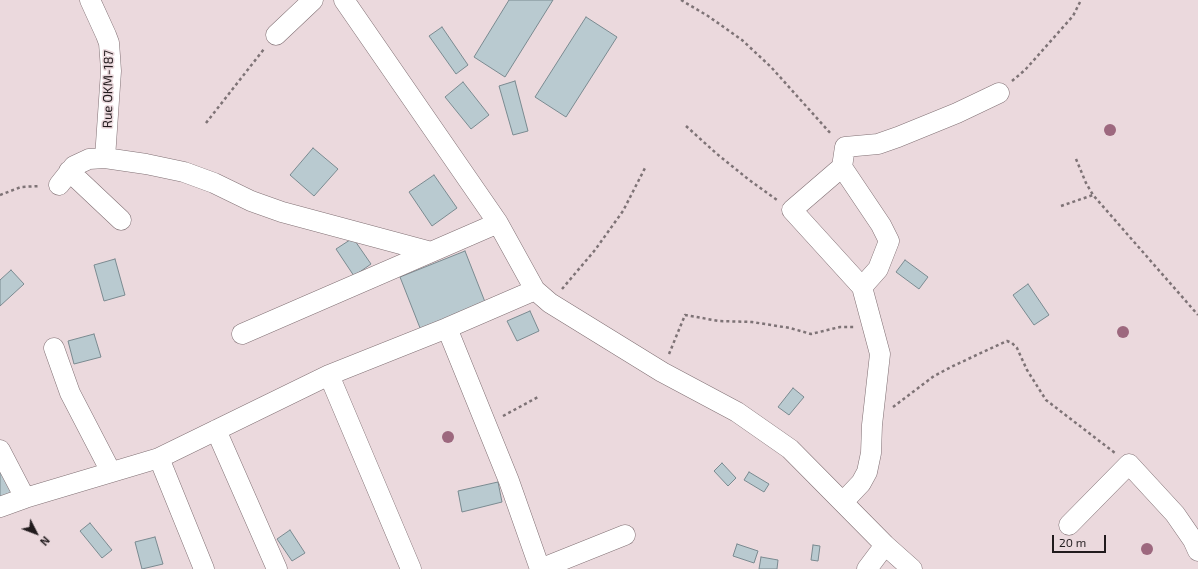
<!DOCTYPE html>
<html>
<head>
<meta charset="utf-8">
<style>
  body { margin:0 }
  #map { position:relative; width:1198px; height:569px; overflow:hidden; background:#ebd9dd; font-family:"Exo 2",sans-serif }
  canvas { display:block }
  .north { position:absolute; left:16px; top:513px; width:40px; height:40px; -webkit-text-stroke:3px #ebd9dd; paint-order:stroke; rotate:132deg; font-size:11px; font-weight:700; line-height:16px; text-align:center; color:#211b1d }
  .north::after { content:''; display:block; margin:auto; width:14px; height:18px; background:#211b1d; clip-path:polygon(50% 0,100% 100%,50% 72%,0 100%) }
  .scale { position:absolute; left:1052px; top:535px; width:54px; height:18px; box-sizing:border-box; border:2px solid #211b1d; border-top:0; padding-left:5px; font-size:12px; line-height:14px; white-space:nowrap; color:#211b1d; -webkit-text-stroke:3px #ebd9dd; paint-order:stroke }
</style>
</head>
<body>
<div id="map">
<canvas width="1198" height="569"></canvas>
<div class="north">N</div>
<div class="scale">20 m</div>
</div>
<script>
const ctx = document.querySelector('canvas').getContext('2d');
ctx.lineJoin = 'round';
function paint(path, color) {
  ctx.fillStyle = color;
  ctx.fill(path, 'evenodd');
}
function shape(rows) {
  const path = new Path2D();
  for (const r of rows) {
    path.moveTo(r[0], r[1]);
    for (let i = 2; i < r.length; i += 2) path.lineTo(r[i], r[i + 1]);
  }
  return path;
}
function strokePath(path, color, width, dash) {
  ctx.strokeStyle = color;
  ctx.lineWidth = width;
  ctx.lineCap = dash ? 'butt' : 'round';
  ctx.setLineDash(dash || []);
  ctx.stroke(path);
}
function write(font, color, halo, rows, align = 'center') {
  ctx.font = font + ' "Exo 2",sans-serif';
  ctx.lineWidth = 3;
  ctx.setLineDash([]);
  ctx.textBaseline = 'middle';
  ctx.strokeStyle = halo;
  ctx.fillStyle = color;
  for (const [text, x, y, turn = 0] of rows) {
    ctx.save();
    ctx.translate(x, y);
    ctx.rotate((+turn || 0) * Math.PI / 180);
    ctx.textAlign = isNaN(turn) ? turn : align;
    if (halo) ctx.strokeText(text, 0, 0);
    ctx.fillText(text, 0, 0);
    ctx.restore();
  }
}
const building = shape([
  [509,0,553,0,505,77,474,57,509,0],
  [586,17,617,37,566,117,535,97,586,17],
  [442,27,468,65,456,74,429,36,442,27],
  [515,81,528,131,513,135,499,86,515,81],
  [463,82,489,115,471,129,445,97,463,82],
  [313,148,338,169,314,196,290,175,313,148],
  [434,175,457,208,432,226,409,192,434,175],
  [353,238,371,264,354,276,336,249,353,238],
  [465,251,487,307,422,333,400,277,465,251],
  [115,259,125,295,104,301,94,265,115,259],
  [905,260,928,277,919,289,896,272,905,260],
  [11,270,24,284,0,306,0,280,11,270],
  [1028,284,1049,315,1034,325,1013,295,1028,284],
  [530,311,539,331,517,341,507,321,530,311],
  [94,334,101,357,74,364,68,341,94,334],
  [793,388,804,397,789,415,778,407,793,388],
  [0,462,18,492,0,497,0,462],
  [722,463,736,478,728,486,714,471,722,463],
  [749,472,769,484,764,492,744,480,749,472],
  [498,482,502,502,462,512,458,491,498,482],
  [90,523,112,550,102,558,80,531,90,523],
  [290,530,305,553,292,561,277,539,290,530],
  [155,537,163,564,142,569,135,542,155,537],
  [737,544,758,551,754,563,733,556,737,544],
  [813,545,820,546,818,561,811,560,813,545],
  [761,557,778,560,777,569,759,569,761,557]
]);
paint(building, '#b9cad0');
strokePath(building, '#7a8a90', 1);
const minor = shape([
  [90,0,106,35,109,43,110,56,111,71,105,158],
  [344,0,498,223,535,290,550,303,662,372,737,412,790,449,885,545,912,569],
  [276,35,313,0],
  [842,167,792,210,862,287],
  [69,171,121,220],
  [59,185,74,166,89,159,105,158,146,164,184,172,214,183,251,201,282,212,431,252],
  [447,328,509,481,540,569],
  [242,334,498,223],
  [54,348,70,393,111,472],
  [329,375,411,569],
  [216,430,277,569],
  [0,450,25,498],
  [159,458,204,569],
  [843,502,861,483,867,472,871,453,872,425,880,354,862,287,878,269,889,241,881,225,842,167,845,147,878,144,898,137,957,113,999,93],
  [0,507,25,498,159,458,329,375,447,328,535,290],
  [1069,525,1129,464,1175,514,1193,540,1198,551],
  [540,569,625,535],
  [867,569,885,545]
]);
strokePath(minor, '#807074', 21);
strokePath(shape([
  [681,0,708,16,742,40,771,67,832,135],
  [1012,81,1025,70,1073,16,1081,0],
  [206,123,264,49],
  [686,126,717,154,748,179,777,200],
  [1076,159,1086,183,1093,195,1198,315],
  [0,195,21,187,40,186],
  [1061,206,1093,195],
  [562,289,595,250,623,211,645,168],
  [669,354,685,315,719,321,752,322,790,328,811,334,840,327,854,327],
  [893,407,934,376,955,365,1007,341,1012,343,1017,348,1027,370,1046,400,1115,453],
  [503,416,538,397]
]), '#7e7376', 2.5, [3, 3]);
strokePath(minor, '#fff', 20);
ctx.fillStyle = '#9d687e';
for (const [x, y] of [
  [1110,130],
  [1123,332],
  [448,437],
  [1147,549]
]) {
  ctx.beginPath();
  ctx.arc(x, y, 6, 0, 2 * Math.PI);
  ctx.fill();
}
write('13px', '#211b1d', '#ebd9dd', [
  ["Rue OKM-187",108,89,-89]
]);
</script>
</body>
</html>
